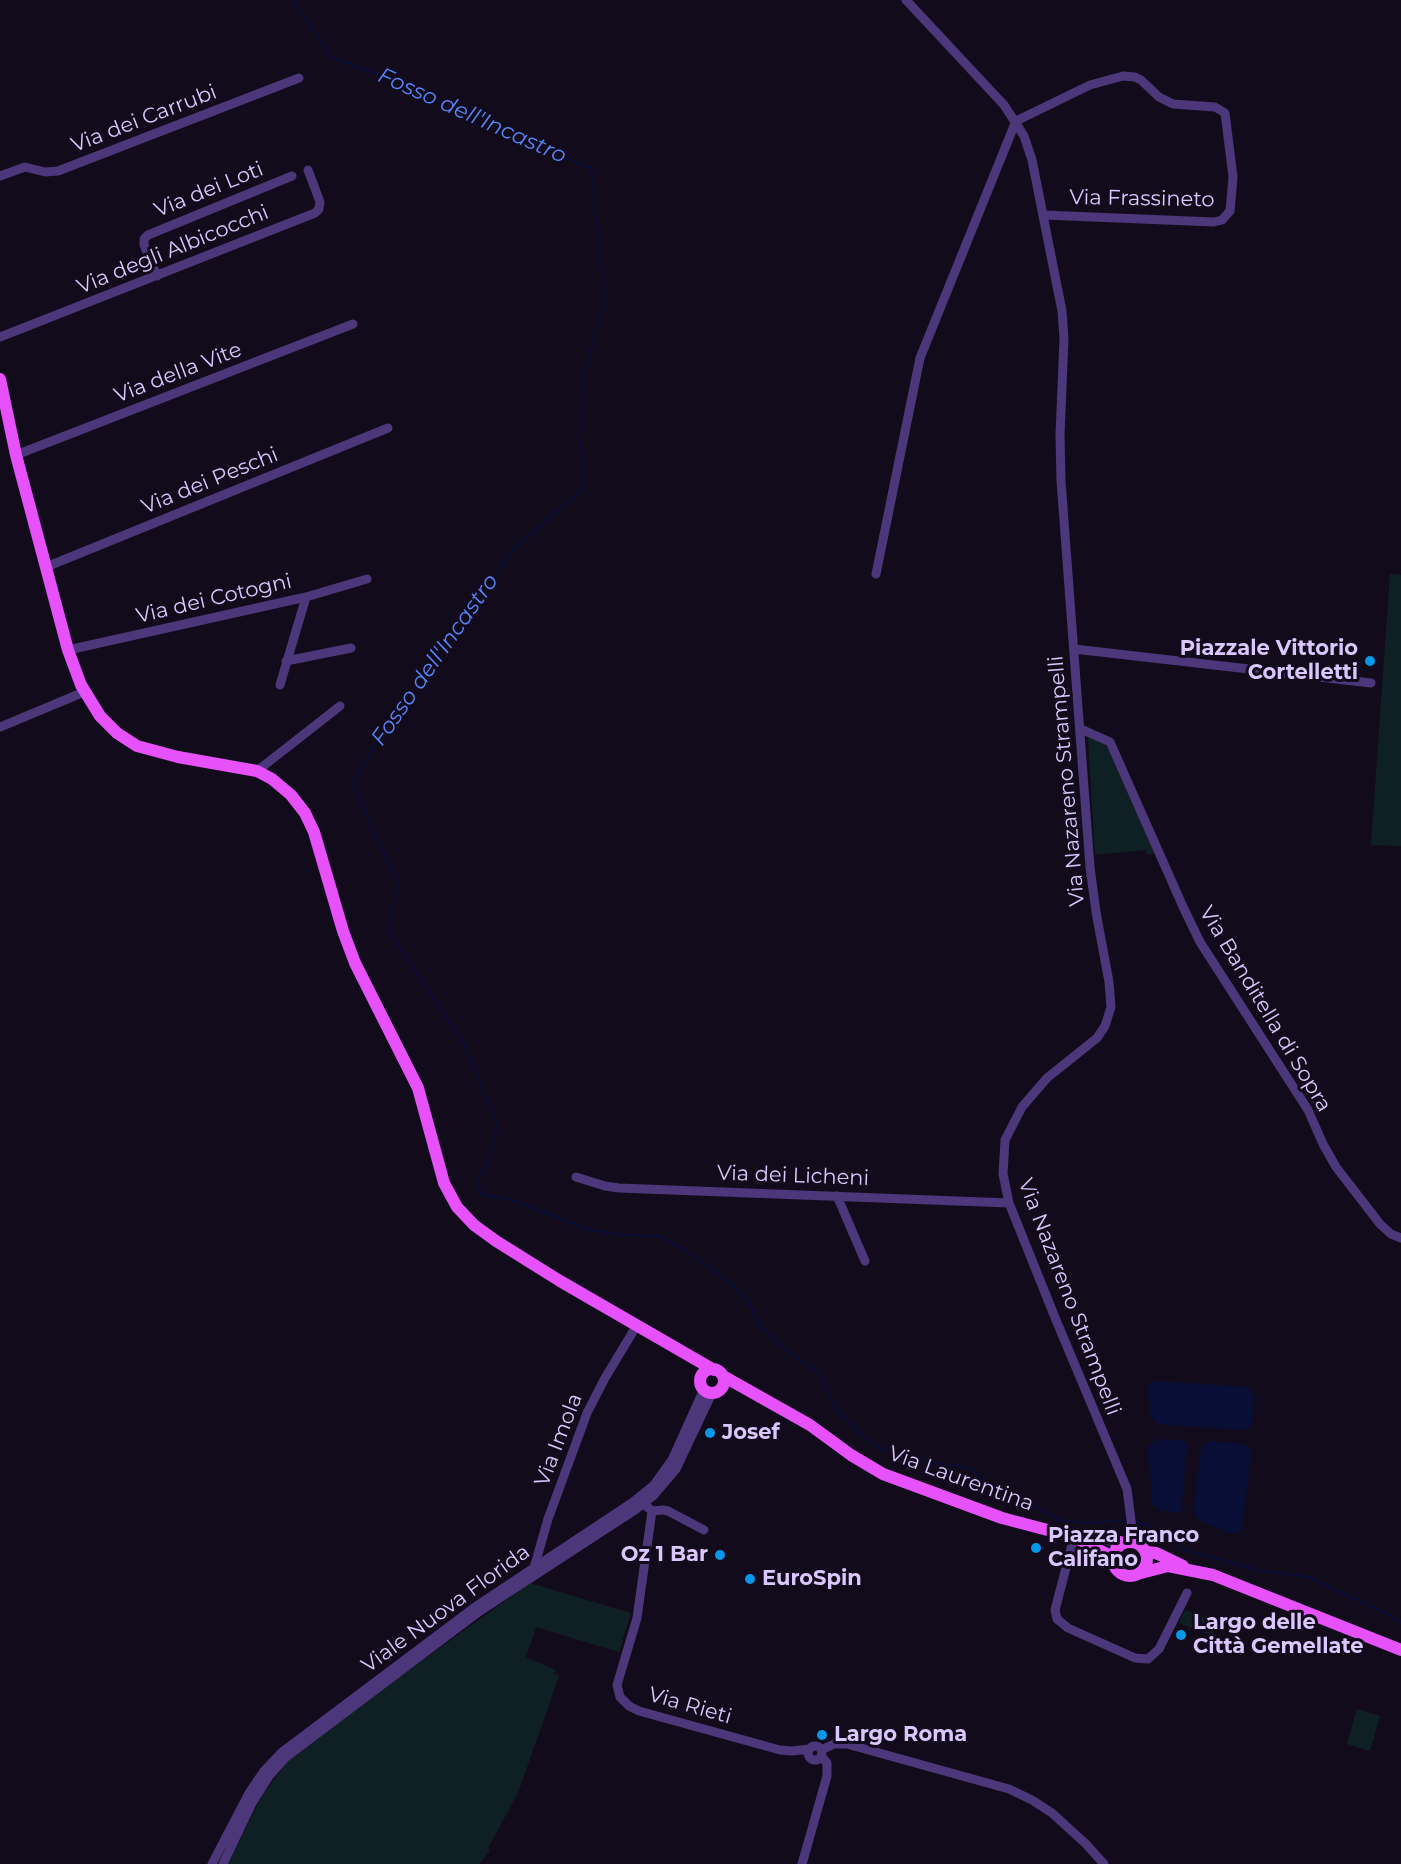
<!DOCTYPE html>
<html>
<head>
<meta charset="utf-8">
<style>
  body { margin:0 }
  canvas { display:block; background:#120b1b }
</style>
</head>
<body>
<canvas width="1401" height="1864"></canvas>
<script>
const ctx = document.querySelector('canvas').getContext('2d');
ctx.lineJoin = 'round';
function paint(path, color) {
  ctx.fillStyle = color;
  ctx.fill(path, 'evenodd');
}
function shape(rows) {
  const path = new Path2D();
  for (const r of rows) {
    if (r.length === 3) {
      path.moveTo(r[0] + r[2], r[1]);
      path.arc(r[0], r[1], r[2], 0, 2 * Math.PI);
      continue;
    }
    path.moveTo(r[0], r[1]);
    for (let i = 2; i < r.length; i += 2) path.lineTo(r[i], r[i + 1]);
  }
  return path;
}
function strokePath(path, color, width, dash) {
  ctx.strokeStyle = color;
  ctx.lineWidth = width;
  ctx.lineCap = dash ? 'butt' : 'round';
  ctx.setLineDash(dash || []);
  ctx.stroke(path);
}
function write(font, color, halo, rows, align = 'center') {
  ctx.font = font + ' Montserrat,sans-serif';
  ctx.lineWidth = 6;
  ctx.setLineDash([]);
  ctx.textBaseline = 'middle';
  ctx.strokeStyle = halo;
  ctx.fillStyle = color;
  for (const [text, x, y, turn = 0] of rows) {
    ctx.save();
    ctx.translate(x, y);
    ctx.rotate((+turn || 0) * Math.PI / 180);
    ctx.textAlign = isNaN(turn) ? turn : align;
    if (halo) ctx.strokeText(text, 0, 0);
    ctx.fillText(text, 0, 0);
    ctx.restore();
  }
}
paint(shape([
  [1390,574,1401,575,1401,846,1371,845],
  [1088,737,1101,742,1107,747,1155,853,1148,855,1145,850,1095,855],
  [530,1583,631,1613,619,1652,536,1627,526,1657,556,1670,554,1674,559,1676,518,1793,488,1848,490,1851,479,1864,228,1864,262,1796,287,1762,376,1694],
  [1185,1610,1217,1622,1212,1636,1179,1623],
  [1357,1709,1380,1716,1370,1751,1347,1744]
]), '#0f2024');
paint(shape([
  [1156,1381,1248,1387,1255,1397,1252,1423,1250,1427,1243,1430,1157,1424,1150,1415,1148,1388,1150,1383],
  [1159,1439,1183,1440,1187,1445,1181,1513,1159,1510,1152,1504,1152,1490,1147,1452,1150,1444],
  [1209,1441,1243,1444,1248,1446,1252,1453,1242,1525,1241,1530,1235,1534,1228,1533,1201,1521,1196,1517,1193,1511,1201,1451,1205,1444]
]), '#090e36');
strokePath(shape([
  [293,0,332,57,413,88,481,125,591,168,605,301,582,381,581,448,585,487,513,550,465,621,383,729,353,785,398,884,388,930,464,1044,497,1124,491,1155,477,1181,481,1194,512,1200,590,1230,624,1235,660,1236,696,1257,727,1280,747,1300,762,1327,787,1351,818,1372,836,1409,870,1443,907,1459,969,1468,1007,1496,1034,1506,1059,1520,1088,1523,1127,1520],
  [1133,1520,1157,1529,1185,1550,1262,1571,1309,1577,1389,1615,1401,1623]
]), '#090e36', 2);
strokePath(shape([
  [906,0,1004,105,1024,136,1032,160,1062,311,1064,339,1060,435,1061,481,1090,867,1096,912,1109,982,1111,1007,1105,1026,1097,1038,1047,1078,1022,1107,1005,1140,1003,1174,1009,1203,1056,1320,1127,1489,1132,1528,1129,1542],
  [0,176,25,167,45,172,58,171,299,78],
  [157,276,144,245,144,239,148,235,292,176],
  [0,337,315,213,319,209,320,202,308,170],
  [16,455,353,324],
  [46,567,388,428],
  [876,574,920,358,1016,121,1090,85,1123,76,1135,77,1141,80,1159,97,1173,104,1215,107,1225,113,1233,177,1230,211,1222,220,1214,222,1044,215],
  [1074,649,1371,683],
  [68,650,306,597,367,579],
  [286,661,351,648],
  [280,685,306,597],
  [0,727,84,692],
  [1081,729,1110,742,1184,909,1200,942,1308,1110,1323,1144,1336,1167,1380,1224,1391,1234,1401,1238],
  [257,771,340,706],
  [576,1177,605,1186,619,1188,1009,1203],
  [837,1196,865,1261],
  [644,1504,652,1511,637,1618,617,1685,620,1697,629,1706,639,1711,780,1750,792,1751,810,1749],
  [652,1511,663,1510,668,1511,704,1530],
  [1074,1537,1055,1610,1057,1619,1068,1628,1135,1658,1148,1659,1159,1649,1187,1593],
  [534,1568,548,1519,587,1413,605,1378,637,1325],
  [815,1753,7],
  [821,1750,834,1744,847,1744,1009,1789,1032,1800,1052,1813,1086,1844,1104,1864],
  [212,1864,249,1793,264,1771,282,1752,475,1607,633,1502,654,1485,672,1460,704,1389],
  [223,1864,252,1803,269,1776,285,1758,480,1611,635,1510,653,1496,676,1469,712,1393],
  [802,1864,827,1776,827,1763,821,1756]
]), '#4b3779', 9);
strokePath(shape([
  [0,379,16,455,68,650,81,685,100,716,117,733,137,746,178,757,257,771,272,779,291,795,305,813,314,832,343,931,355,963,418,1088,444,1183,457,1207,474,1225,496,1241,560,1281,714,1370],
  [712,1381,12],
  [723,1376,810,1425,851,1455,883,1474,1002,1518,1074,1537,1113,1557],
  [1075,1537,1103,1537,1123,1543],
  [1130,1559,17],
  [1147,1552,1156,1553,1183,1566],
  [1141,1573,1168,1566,1213,1575,1401,1650]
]), '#e751fa', 12);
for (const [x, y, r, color] of [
  [1370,661,6,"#0797e9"],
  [710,1433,6,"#0797e9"],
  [1036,1548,6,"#0797e9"],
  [720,1555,6,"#0797e9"],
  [750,1579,6,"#0797e9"],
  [1181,1635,6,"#0797e9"],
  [822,1735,6,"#0797e9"]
]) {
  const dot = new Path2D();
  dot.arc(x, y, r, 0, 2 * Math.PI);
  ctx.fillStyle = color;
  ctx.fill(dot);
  strokePath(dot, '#120b1b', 2);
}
write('21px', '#dbc7fd', '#120b1b', [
  ["Via dei Carrubi",144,119,-21],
  ["Via dei Loti",209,190,-22],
  ["Via Frassineto",1142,199,1],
  ["Via degli Albicocchi",173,250,-22],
  ["Via della Vite",178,373,-21],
  ["Via dei Peschi",210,481,-22],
  ["Via dei Cotogni",214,599,-13],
  ["Via Nazareno Strampelli",1067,781,-95],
  ["Via Banditella di Sopra",1265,1009,59],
  ["Via dei Licheni",793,1176,2],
  ["Via Nazareno Strampelli",1069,1297,69],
  ["Via Imola",559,1440,-69],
  ["Via Laurentina",961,1479,20],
  ["Viale Nuova Florida",446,1609,-36],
  ["Via Rieti",690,1706,16]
]);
write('bold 21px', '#dbc7fd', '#120b1b', [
  ["Piazzale Vittorio",1358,649,"right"],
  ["Cortelletti",1358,673,"right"],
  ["Josef",722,1433],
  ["Piazza Franco",1048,1536],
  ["Califano",1048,1560],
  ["Oz 1 Bar",708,1555,"right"],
  ["EuroSpin",762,1579],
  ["Largo delle",1193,1623],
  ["Città Gemellate",1193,1647],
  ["Largo Roma",834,1735]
], 'left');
write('italic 22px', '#5884fa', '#120b1b', [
  ["Fosso dell'Incastro",472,116,24],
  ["Fosso dell'Incastro",435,660,-55]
]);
</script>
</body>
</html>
